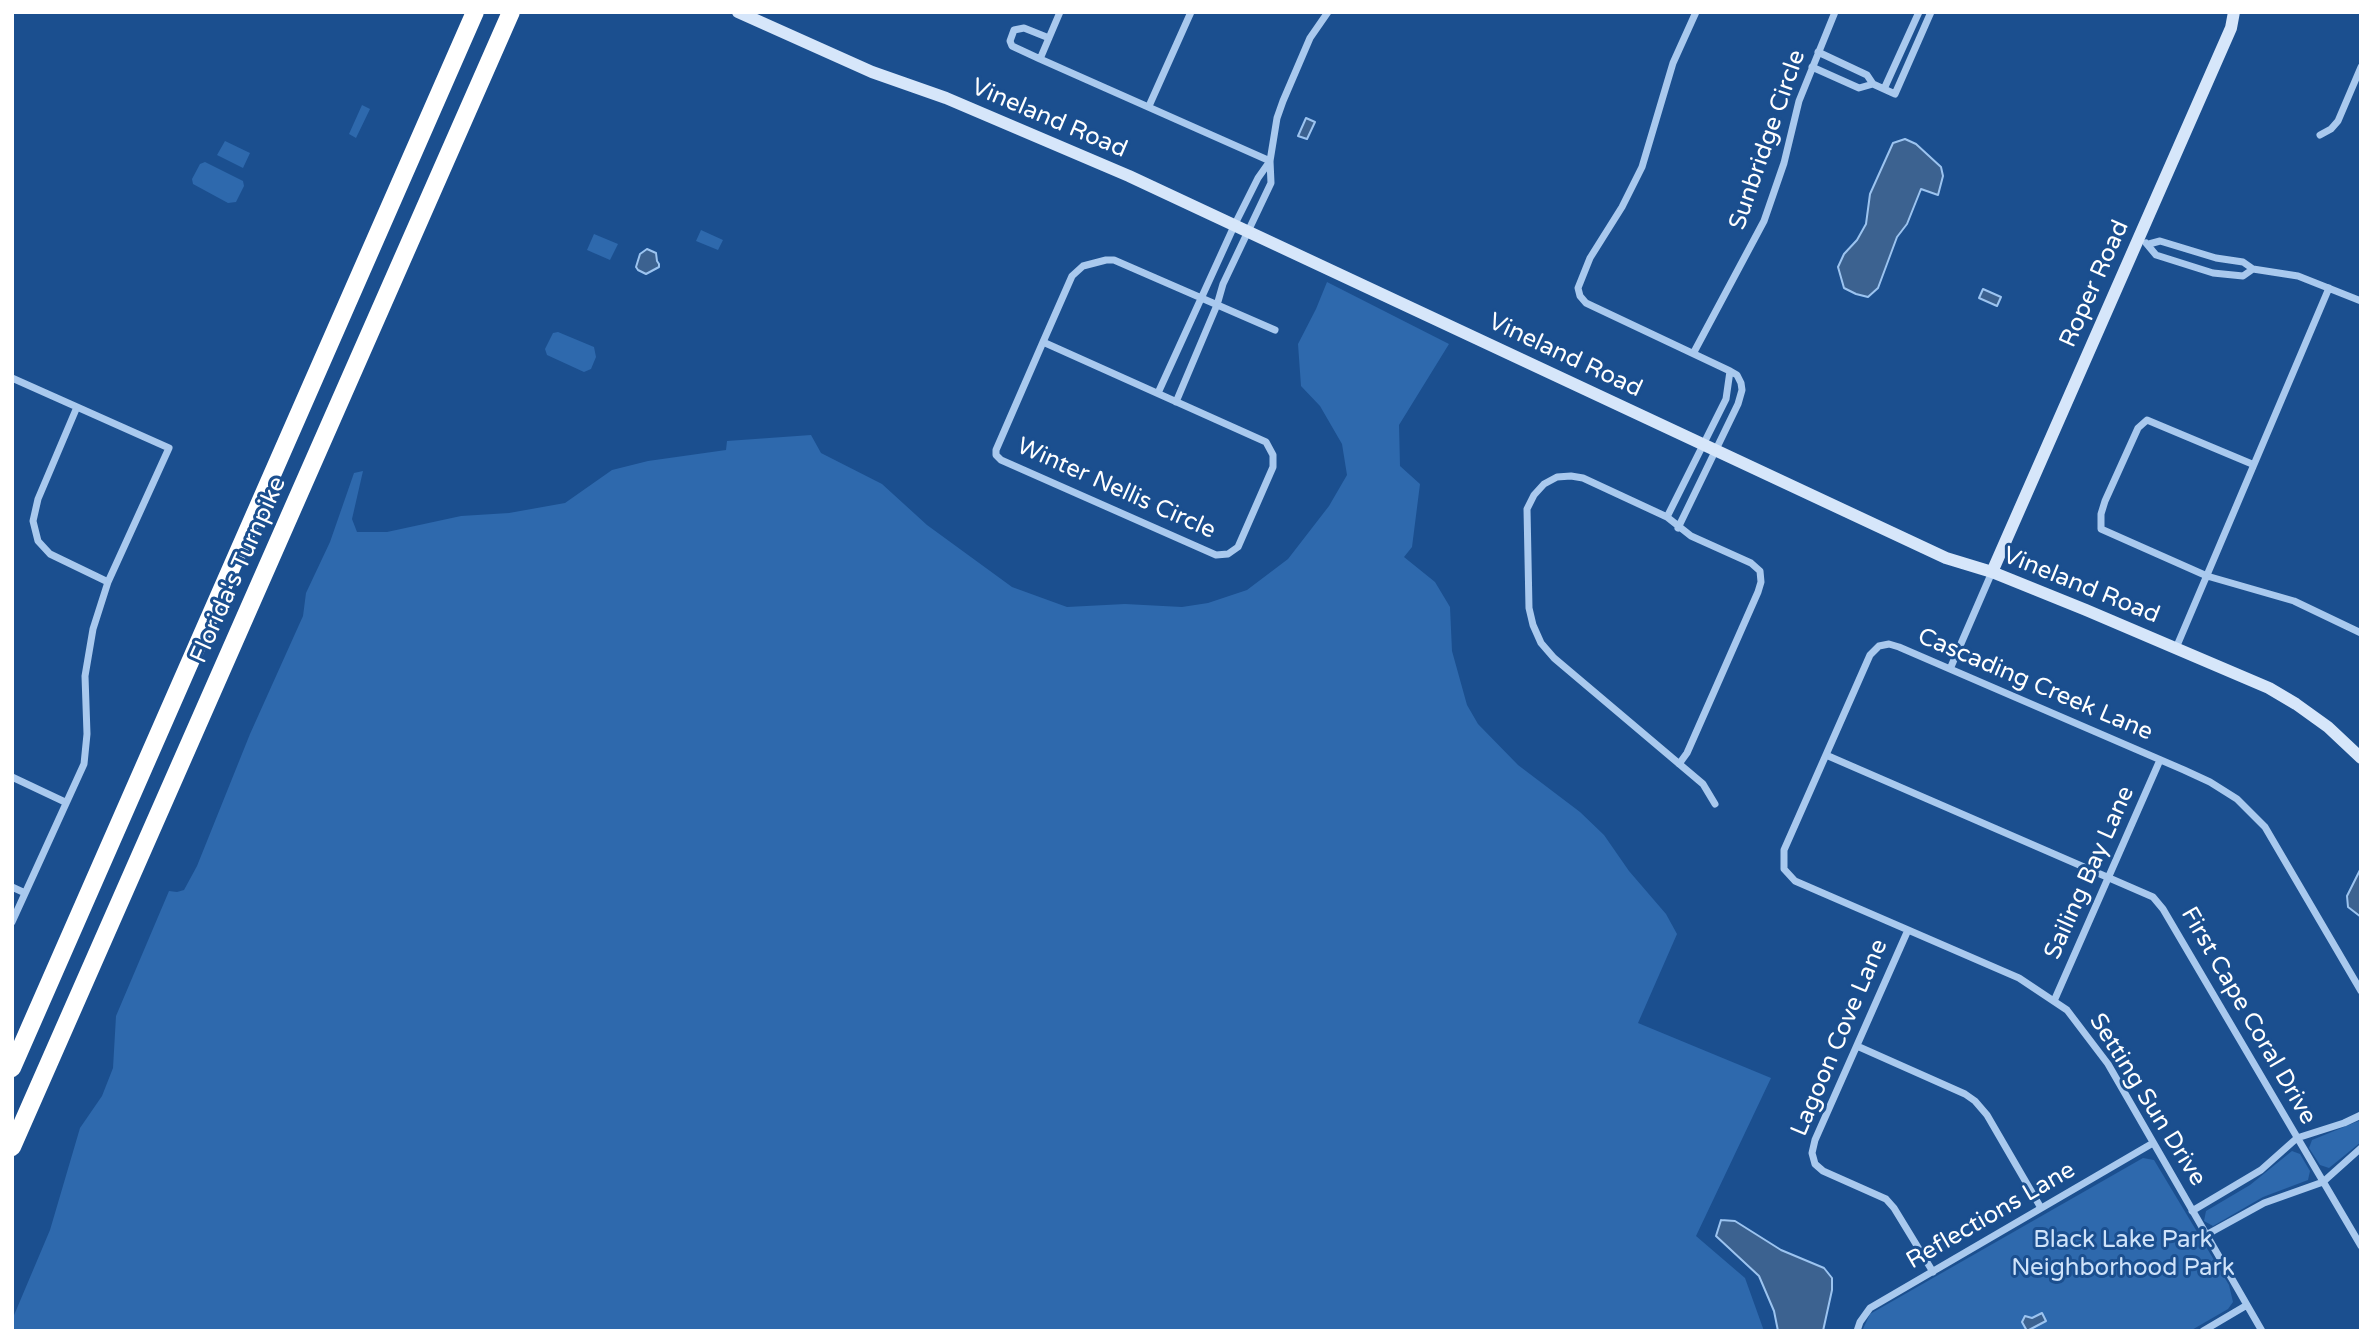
<!DOCTYPE html>
<html>
<head>
<meta charset="utf-8">
<style>
  body { margin:0 }
  #map { position:relative; width:2373px; height:1343px; overflow:hidden; background:#1b4f8f; font-family:"Varela Round",sans-serif }
  canvas { display:block }
  .frame { position:absolute; inset:0; border:14px solid #fff; pointer-events:none }
</style>
</head>
<body>
<div id="map">
<canvas width="2373" height="1343"></canvas>
<div class="frame"></div>
</div>
<script>
const ctx = document.querySelector('canvas').getContext('2d');
ctx.lineJoin = 'round';
function paint(path, color) {
  ctx.fillStyle = color;
  ctx.fill(path, 'evenodd');
}
function shape(rows) {
  const path = new Path2D();
  for (const r of rows) {
    path.moveTo(r[0], r[1]);
    for (let i = 2; i < r.length; i += 2) path.lineTo(r[i], r[i + 1]);
  }
  return path;
}
function strokePath(path, color, width, dash) {
  ctx.strokeStyle = color;
  ctx.lineWidth = width;
  ctx.lineCap = dash ? 'butt' : 'round';
  ctx.setLineDash(dash || []);
  ctx.stroke(path);
}
function write(font, color, halo, rows, align = 'center') {
  ctx.font = font + ' "Varela Round",sans-serif';
  ctx.lineWidth = 6;
  ctx.setLineDash([]);
  ctx.textBaseline = 'middle';
  ctx.strokeStyle = halo;
  ctx.fillStyle = color;
  for (const [text, x, y, turn = 0] of rows) {
    ctx.save();
    ctx.translate(x, y);
    ctx.rotate((+turn || 0) * Math.PI / 180);
    ctx.textAlign = isNaN(turn) ? turn : align;
    if (halo) ctx.strokeText(text, 0, 0);
    ctx.fillText(text, 0, 0);
    ctx.restore();
  }
}
paint(shape([
  [362,105,370,109,356,138,349,134],
  [225,141,250,153,243,168,217,155],
  [205,162,243,181,244,186,236,202,228,203,193,184,192,179,200,164],
  [701,230,723,240,718,250,696,241],
  [594,234,618,244,610,260,587,250],
  [1327,282,1449,344,1399,425,1400,466,1420,484,1412,547,1404,557,1435,582,1450,607,1452,651,1467,705,1478,724,1518,765,1580,812,1604,835,1629,871,1666,914,1677,934,1638,1023,1771,1078,1696,1236,1745,1278,1764,1331,12,1331,12,1320,50,1230,80,1128,102,1096,113,1068,116,1016,169,891,177,892,184,890,197,866,250,734,303,616,306,593,330,542,354,473,363,471,352,519,357,532,387,532,461,516,509,513,565,503,612,470,648,461,726,450,727,441,811,435,821,453,882,484,927,525,1012,587,1067,607,1125,604,1182,607,1208,603,1247,590,1288,559,1329,506,1347,475,1342,444,1320,406,1301,386,1298,344,1316,309],
  [558,332,594,347,596,357,591,369,584,372,547,355,545,349,553,333],
  [2361,1120,2361,1142,2329,1168,2320,1165,2309,1148,2312,1140],
  [2292,1151,2300,1154,2310,1171,2308,1180,2263,1197,2213,1226,2204,1221,2206,1211,2250,1185],
  [2143,1158,2154,1160,2229,1285,2233,1302,2228,1309,2190,1331,1862,1331,1870,1314]
]), '#2e69ad');
const water = shape([
  [1306,118,1315,122,1307,139,1298,136,1306,118],
  [1905,139,1916,144,1941,167,1943,176,1938,195,1921,189,1907,224,1897,237,1878,288,1868,297,1856,294,1844,288,1838,267,1844,254,1857,240,1866,224,1870,194,1893,143,1905,139],
  [647,249,656,253,657,261,659,264,659,267,646,274,638,270,636,267,640,254,647,249],
  [1983,289,2001,297,1997,306,1979,298,1983,289],
  [2361,868,2361,917,2348,907,2347,896,2361,868],
  [1721,1220,1735,1221,1781,1250,1824,1268,1832,1278,1832,1290,1823,1331,1778,1331,1774,1311,1759,1276,1716,1236,1721,1220],
  [2042,1313,2046,1321,2027,1331,2022,1322,2025,1316,2032,1318,2042,1313]
]);
paint(water, '#3c6290');
strokePath(water, '#9cc4f0', 2);
strokePath(shape([
  [1060,12,1040,59,1270,161],
  [1818,52,1867,75,1873,84,1895,94,1931,12],
  [1040,59,1012,46,1010,41,1014,30,1024,28,1049,38],
  [1812,67,1859,88,1873,84],
  [1884,89,1919,12],
  [1149,106,1191,12],
  [2320,135,2331,129,2338,121,2361,67],
  [2146,243,2156,255,2213,273,2243,276,2253,269],
  [2149,244,2160,241,2216,258,2243,262,2253,269,2298,276,2361,301],
  [1043,342,1266,442,1273,455,1273,467,1238,547,1228,554,1216,555,1001,460,996,455,996,450,1043,342,1072,276,1083,266,1106,260,1114,260,1275,330],
  [1694,352,1764,221,1784,163,1799,101,1835,12],
  [12,378,169,448,108,582,93,629,85,676,87,734,84,764,12,922],
  [1158,393,1235,224,1258,178,1270,161],
  [1176,402,1217,305,1223,284,1271,183,1270,161,1277,118,1283,101,1310,38,1328,12],
  [77,407,38,499,33,521,38,541,50,554,108,582],
  [2252,464,2147,420,2138,428,2105,501,2101,514,2101,529,2207,576,2294,601,2361,633],
  [1667,517,1726,399,1730,371],
  [1678,528,1738,404,1742,390,1741,383,1737,375,1730,371,1586,303,1580,296,1578,288,1590,258,1622,207,1642,167,1673,63,1696,12],
  [2176,648,2329,288],
  [1950,669,1992,572],
  [1826,755,2153,897,2163,909,2361,1246],
  [1679,764,1687,753,1758,592,1761,582,1760,571,1751,563,1691,536,1667,517,1583,478,1571,476,1557,477,1544,484,1534,495,1527,509,1529,608,1533,625,1541,643,1554,658,1703,784,1715,804],
  [12,777,65,802],
  [12,887,25,893],
  [1908,930,1815,1140,1812,1153,1815,1164,1823,1171,1886,1199,1894,1208,1933,1272],
  [2054,1001,2160,760],
  [1857,1046,1965,1094,1975,1101,1987,1115,2041,1208],
  [2192,1211,2261,1170,2297,1138,2344,1123,2361,1115],
  [2206,1235,2264,1203,2323,1182,2361,1148],
  [1857,1331,1860,1322,1870,1308,2153,1143],
  [2203,1331,2247,1305],
  [2262,1331,2108,1064,2067,1010,2019,978,1795,881,1784,869,1784,850,1870,655,1879,646,1889,644,1899,647,2184,770,2210,782,2237,799,2265,827,2361,991]
]), '#a9c9ee', 7);
strokePath(shape([
  [738,12,872,72,946,98,1129,176,1946,558,1992,572,2086,610,2269,688,2296,704,2328,727,2361,758],
  [1992,572,2231,28,2234,12]
]), '#d6e6fa', 12);
strokePath(shape([
  [12,1068,475,12],
  [12,1147,511,12]
]), '#fff', 18);
write('24px', '#fff', '#1b4f8f', [
  ["Vineland Road",1049,119,23],
  ["Sunbridge Circle",1768,140,-71],
  ["Roper Road",2095,284,-66],
  ["Vineland Road",1565,356,25],
  ["Winter Nellis Circle",1116,489,24],
  ["Florida's Turnpike",239,570,-66],
  ["Vineland Road",2081,586,22],
  ["Cascading Creek Lane",2035,685,23],
  ["Sailing Bay Lane",2090,873,-66],
  ["First Cape Coral Drive",2248,1016,60],
  ["Lagoon Cove Lane",1840,1038,-67],
  ["Setting Sun Drive",2147,1100,58],
  ["Reflections Lane",1991,1216,-30]
]);
write('24px', '#cfe3fa', '#1b4f8f', [
  ["Black Lake Park",2123,1241],
  ["Neighborhood Park",2123,1269]
]);
</script>
</body>
</html>
